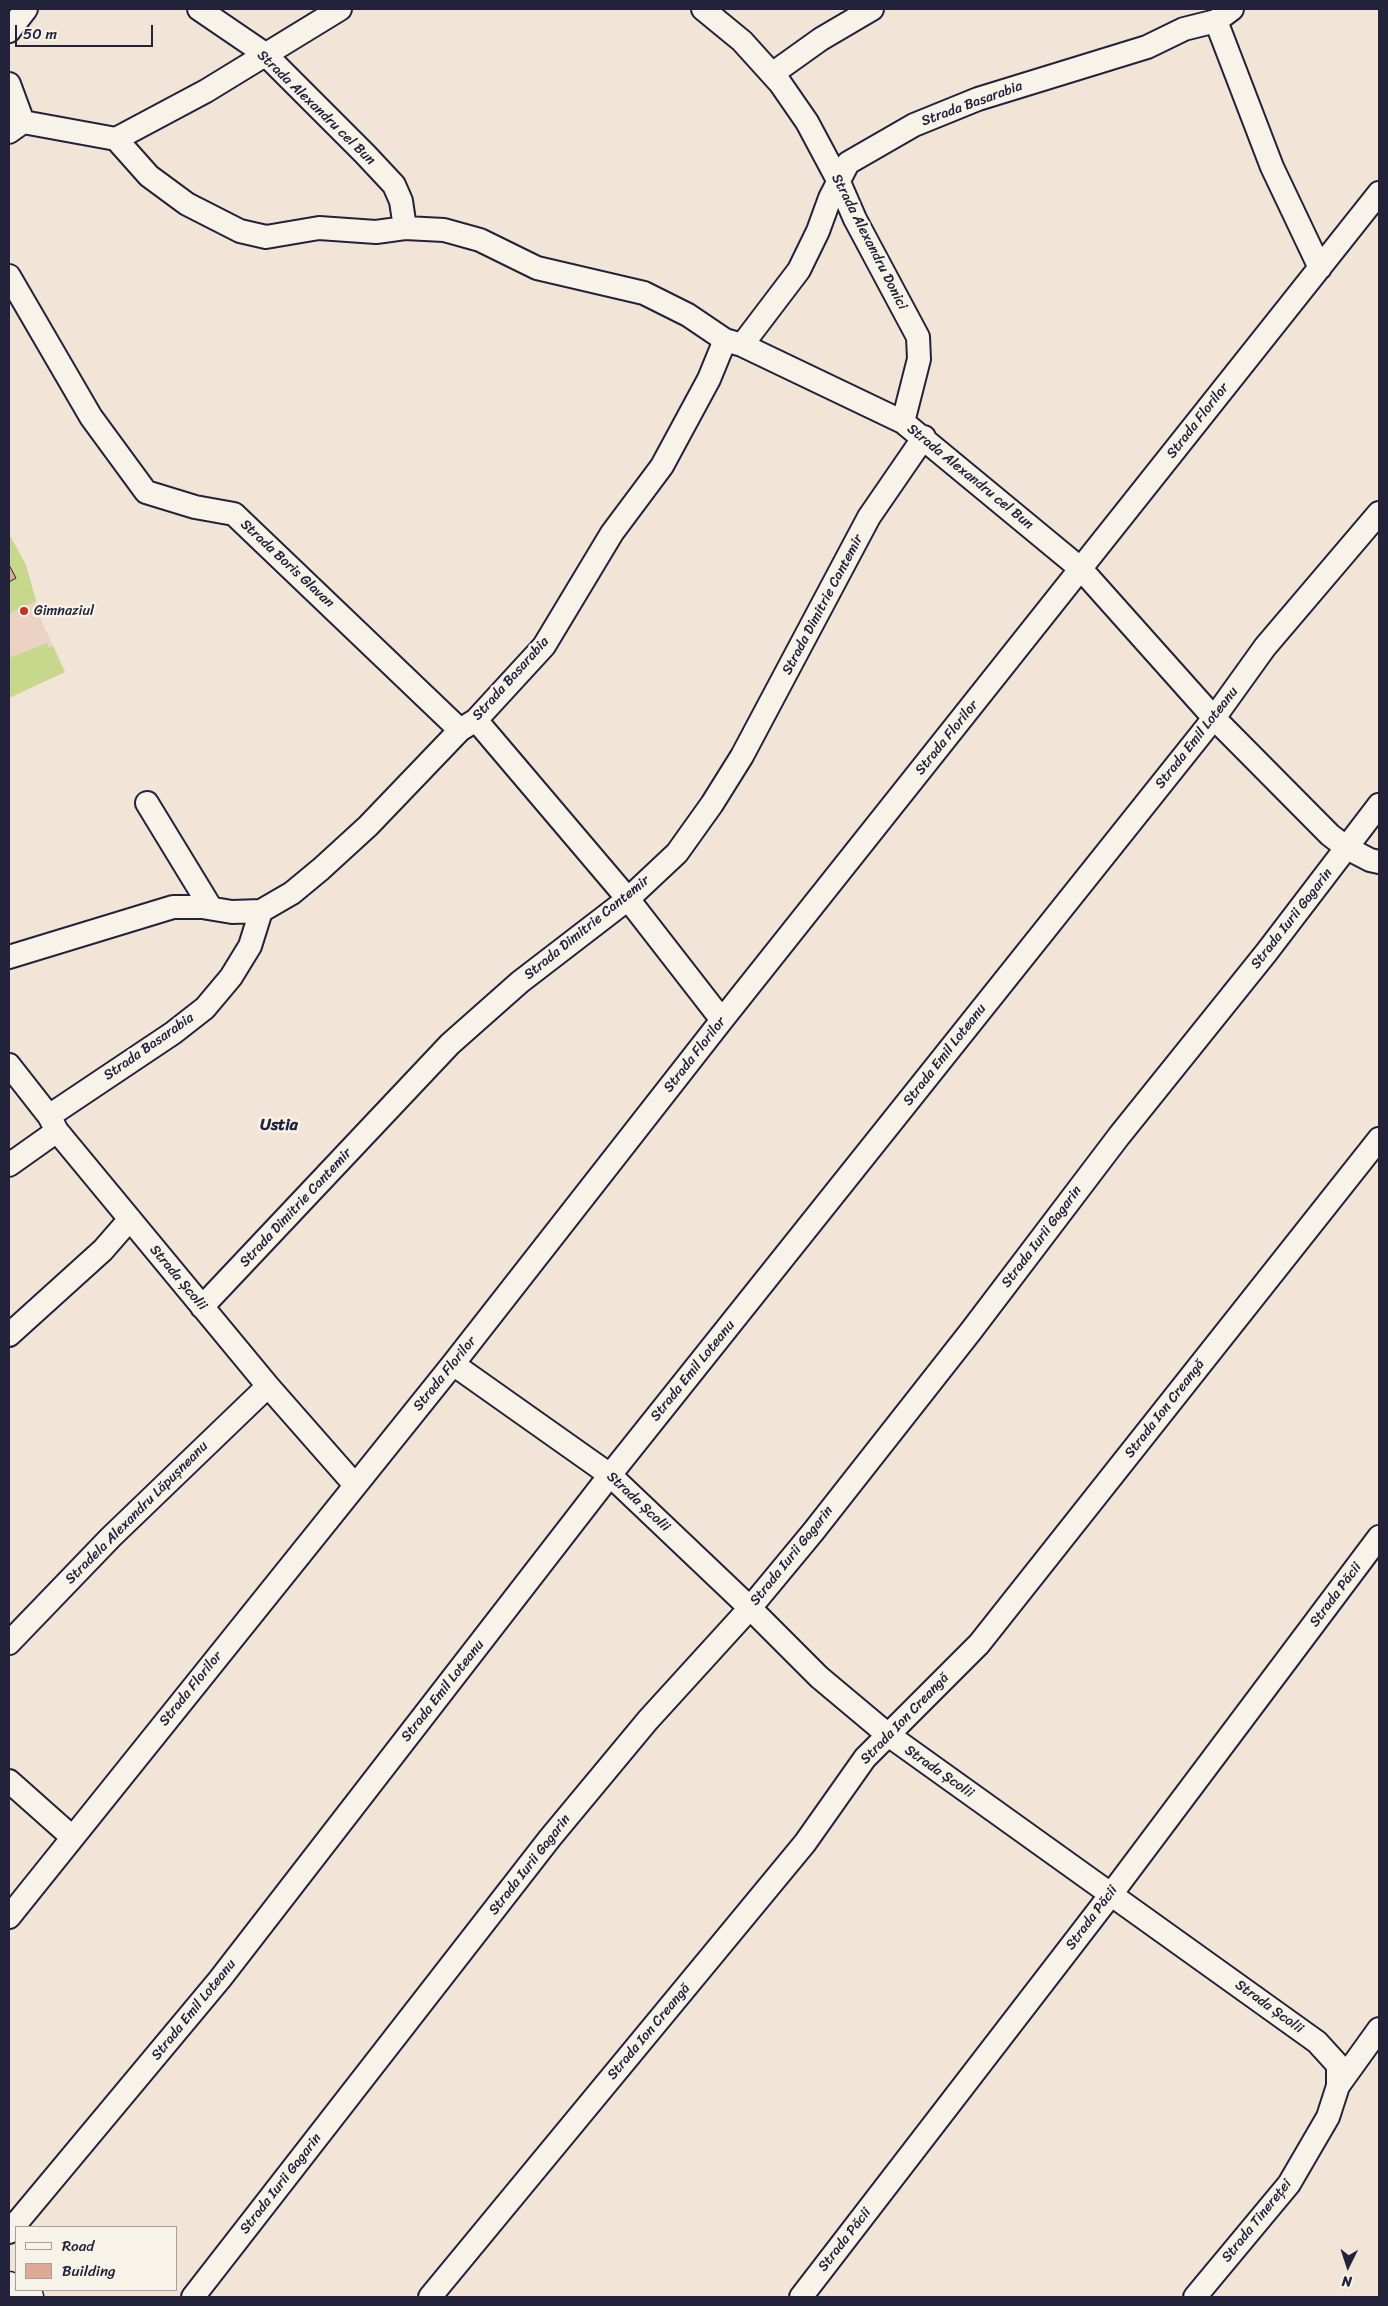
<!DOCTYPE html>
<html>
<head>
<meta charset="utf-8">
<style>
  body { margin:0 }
  #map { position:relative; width:1388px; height:2306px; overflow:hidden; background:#f2e4d7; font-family:Sriracha,sans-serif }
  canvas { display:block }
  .frame { position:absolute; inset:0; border:10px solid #22223b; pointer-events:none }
  .legend { position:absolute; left:15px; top:2226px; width:162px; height:65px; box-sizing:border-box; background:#f7f3e8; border:1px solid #a29fa3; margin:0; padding:6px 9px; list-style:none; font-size:15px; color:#22223b }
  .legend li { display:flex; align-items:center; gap:10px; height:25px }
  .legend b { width:25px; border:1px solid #a29fa3 }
  .north { position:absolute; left:1323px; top:2241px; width:50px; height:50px; -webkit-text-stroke:4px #f7f3e8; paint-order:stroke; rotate:184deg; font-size:14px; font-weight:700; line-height:20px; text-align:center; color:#22223b }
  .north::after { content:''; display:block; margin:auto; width:18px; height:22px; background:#22223b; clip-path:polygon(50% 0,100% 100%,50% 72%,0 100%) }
  .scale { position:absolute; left:15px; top:25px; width:138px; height:22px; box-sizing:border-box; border:2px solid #22223b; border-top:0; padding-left:6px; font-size:15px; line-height:18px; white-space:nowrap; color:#22223b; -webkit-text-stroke:4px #f7f3e8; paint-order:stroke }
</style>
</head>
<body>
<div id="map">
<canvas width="1388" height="2306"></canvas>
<div class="frame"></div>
<ul class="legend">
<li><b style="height:6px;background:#f7f3e8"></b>Road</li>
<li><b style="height:14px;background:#dfa995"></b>Building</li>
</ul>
<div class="north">N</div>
<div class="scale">50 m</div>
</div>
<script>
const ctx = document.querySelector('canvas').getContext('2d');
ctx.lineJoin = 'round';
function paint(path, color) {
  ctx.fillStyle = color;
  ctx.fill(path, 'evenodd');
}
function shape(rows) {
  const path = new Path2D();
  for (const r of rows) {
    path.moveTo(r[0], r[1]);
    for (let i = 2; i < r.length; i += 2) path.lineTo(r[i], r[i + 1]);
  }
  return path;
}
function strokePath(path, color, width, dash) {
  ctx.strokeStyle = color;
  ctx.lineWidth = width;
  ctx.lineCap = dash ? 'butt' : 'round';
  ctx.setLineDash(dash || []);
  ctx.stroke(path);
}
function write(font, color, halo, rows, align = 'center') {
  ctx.font = font + ' Sriracha,sans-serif';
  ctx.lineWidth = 5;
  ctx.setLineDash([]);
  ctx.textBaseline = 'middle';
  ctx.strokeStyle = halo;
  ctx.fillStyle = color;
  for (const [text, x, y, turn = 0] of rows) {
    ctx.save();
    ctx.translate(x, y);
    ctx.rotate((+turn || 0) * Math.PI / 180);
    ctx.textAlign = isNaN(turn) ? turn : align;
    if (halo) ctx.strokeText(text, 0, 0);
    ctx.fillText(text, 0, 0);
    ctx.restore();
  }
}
paint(shape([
  [9,534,26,565,42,622,65,672,9,698]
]), '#ecd2c3');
paint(shape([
  [9,534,26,565,36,601,9,613],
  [47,643,49,648,53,646,65,672,9,698,9,658]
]), '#c7d88c');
const building = shape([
  [9,565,16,578,9,582,9,565]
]);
paint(building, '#dfa995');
strokePath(building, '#22223b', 1);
const minor = shape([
  [199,9,265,54,365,154,394,185,401,201,405,228],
  [703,9,742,41,780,83,807,122,838,180,855,219,918,337,919,359,903,422],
  [1216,21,1272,167,1320,268],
  [9,31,26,9],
  [772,74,821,39,872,9],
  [9,84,23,122],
  [9,132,23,122,116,139,149,176,187,204,240,231,266,237,319,228,376,232,405,228,444,230,480,240,537,268,644,293,688,315,725,340,742,345,903,422,1081,569,1214,718,1330,835,1347,848,1370,860,1379,862],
  [116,139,206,91,340,9],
  [9,276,91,417,146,492,195,507,234,514,460,730],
  [742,345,799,270,818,231,830,198,848,163,914,125,978,99,1147,47,1184,29,1216,21,1232,9],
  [476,720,628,899,722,1020],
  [147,803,211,908],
  [9,957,173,907,202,907,232,912,261,911,292,893,321,869,368,826,460,730,476,720,544,646,612,533,662,466,709,379,725,340],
  [9,1065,49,1116,57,1131,268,1386,355,1485],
  [49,1116,173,1033,205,1008,231,977,250,946,261,911],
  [9,1165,57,1131],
  [202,1307,450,1044,520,982,628,899,677,853,712,804,742,756,869,517,924,437],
  [9,1335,103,1250,130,1219],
  [453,1364,610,1475,750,1608,819,1677,887,1734,1317,2042,1338,2065,1338,2086],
  [9,1643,111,1537,268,1386],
  [9,1781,72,1837],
  [9,1917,453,1364,722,1020,1379,193],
  [9,2232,220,1979,610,1475,1214,718,1265,647,1379,513],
  [193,2297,550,1838,648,1720,750,1608,813,1532,971,1331,1119,1136,1266,953,1379,805],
  [430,2297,805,1843,865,1758,979,1644,1379,1139],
  [801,2297,1112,1893,1379,1537],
  [1195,2297,1289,2184,1328,2117,1338,2086,1379,2029]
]);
const major = shape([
  [9,2286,29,2297]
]);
strokePath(minor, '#22223b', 26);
strokePath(major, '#22223b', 31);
strokePath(minor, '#f7f3e8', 22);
strokePath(major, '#f7f3e8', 28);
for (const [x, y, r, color] of [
  [24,611,5,"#c8321e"]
]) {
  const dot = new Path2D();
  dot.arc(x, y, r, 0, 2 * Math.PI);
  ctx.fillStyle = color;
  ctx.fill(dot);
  strokePath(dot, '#f7f3e8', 2);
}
write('14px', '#22223b', '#f7f3e8', [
  ["Strada Basarabia",972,104,-20],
  ["Strada Alexandru cel Bun",316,108,44],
  ["Strada Alexandru Donici",869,242,63],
  ["Strada Florilor",1198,421,-52],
  ["Strada Alexandru cel Bun",970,477,39],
  ["Strada Boris Glavan",287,564,43],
  ["Strada Dimitrie Cantemir",823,605,-62],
  ["Strada Basarabia",511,679,-48],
  ["Strada Florilor",947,738,-51],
  ["Strada Emil Loteanu",1197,738,-52],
  ["Strada Iurii Gagarin",1292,919,-52],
  ["Strada Dimitrie Cantemir",587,928,-39],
  ["Strada Basarabia",149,1047,-35],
  ["Strada Florilor",695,1055,-52],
  ["Strada Emil Loteanu",945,1055,-52],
  ["Strada Dimitrie Cantemir",296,1208,-47],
  ["Strada Iurii Gagarin",1042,1237,-53],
  ["Strada Școlii",178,1278,50],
  ["Strada Emil Loteanu",693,1371,-51],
  ["Strada Florilor",445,1374,-51],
  ["Strada Ion Creangă",1165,1409,-52],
  ["Strada Școlii",638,1502,43],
  ["Stradela Alexandru Lăpușneanu",137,1513,-45],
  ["Strada Iurii Gagarin",792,1556,-51],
  ["Strada Păcii",1336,1595,-53],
  ["Strada Florilor",191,1689,-51],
  ["Strada Emil Loteanu",443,1691,-52],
  ["Strada Ion Creangă",905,1719,-46],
  ["Strada Școlii",939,1772,35],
  ["Strada Iurii Gagarin",530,1865,-52],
  ["Strada Păcii",1092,1918,-53],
  ["Strada Școlii",1269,2007,36],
  ["Strada Emil Loteanu",194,2010,-51],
  ["Strada Ion Creangă",649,2032,-50],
  ["Strada Iurii Gagarin",281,2184,-52],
  ["Strada Tinereței",1257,2221,-51],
  ["Strada Păcii",845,2240,-52]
]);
write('14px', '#22223b', '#f7f3e8', [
  ["Gimnaziul",34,611]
], 'left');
write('bold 16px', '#22223b', '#f7f3e8', [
  ["Ustia",279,1126]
]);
</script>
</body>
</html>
